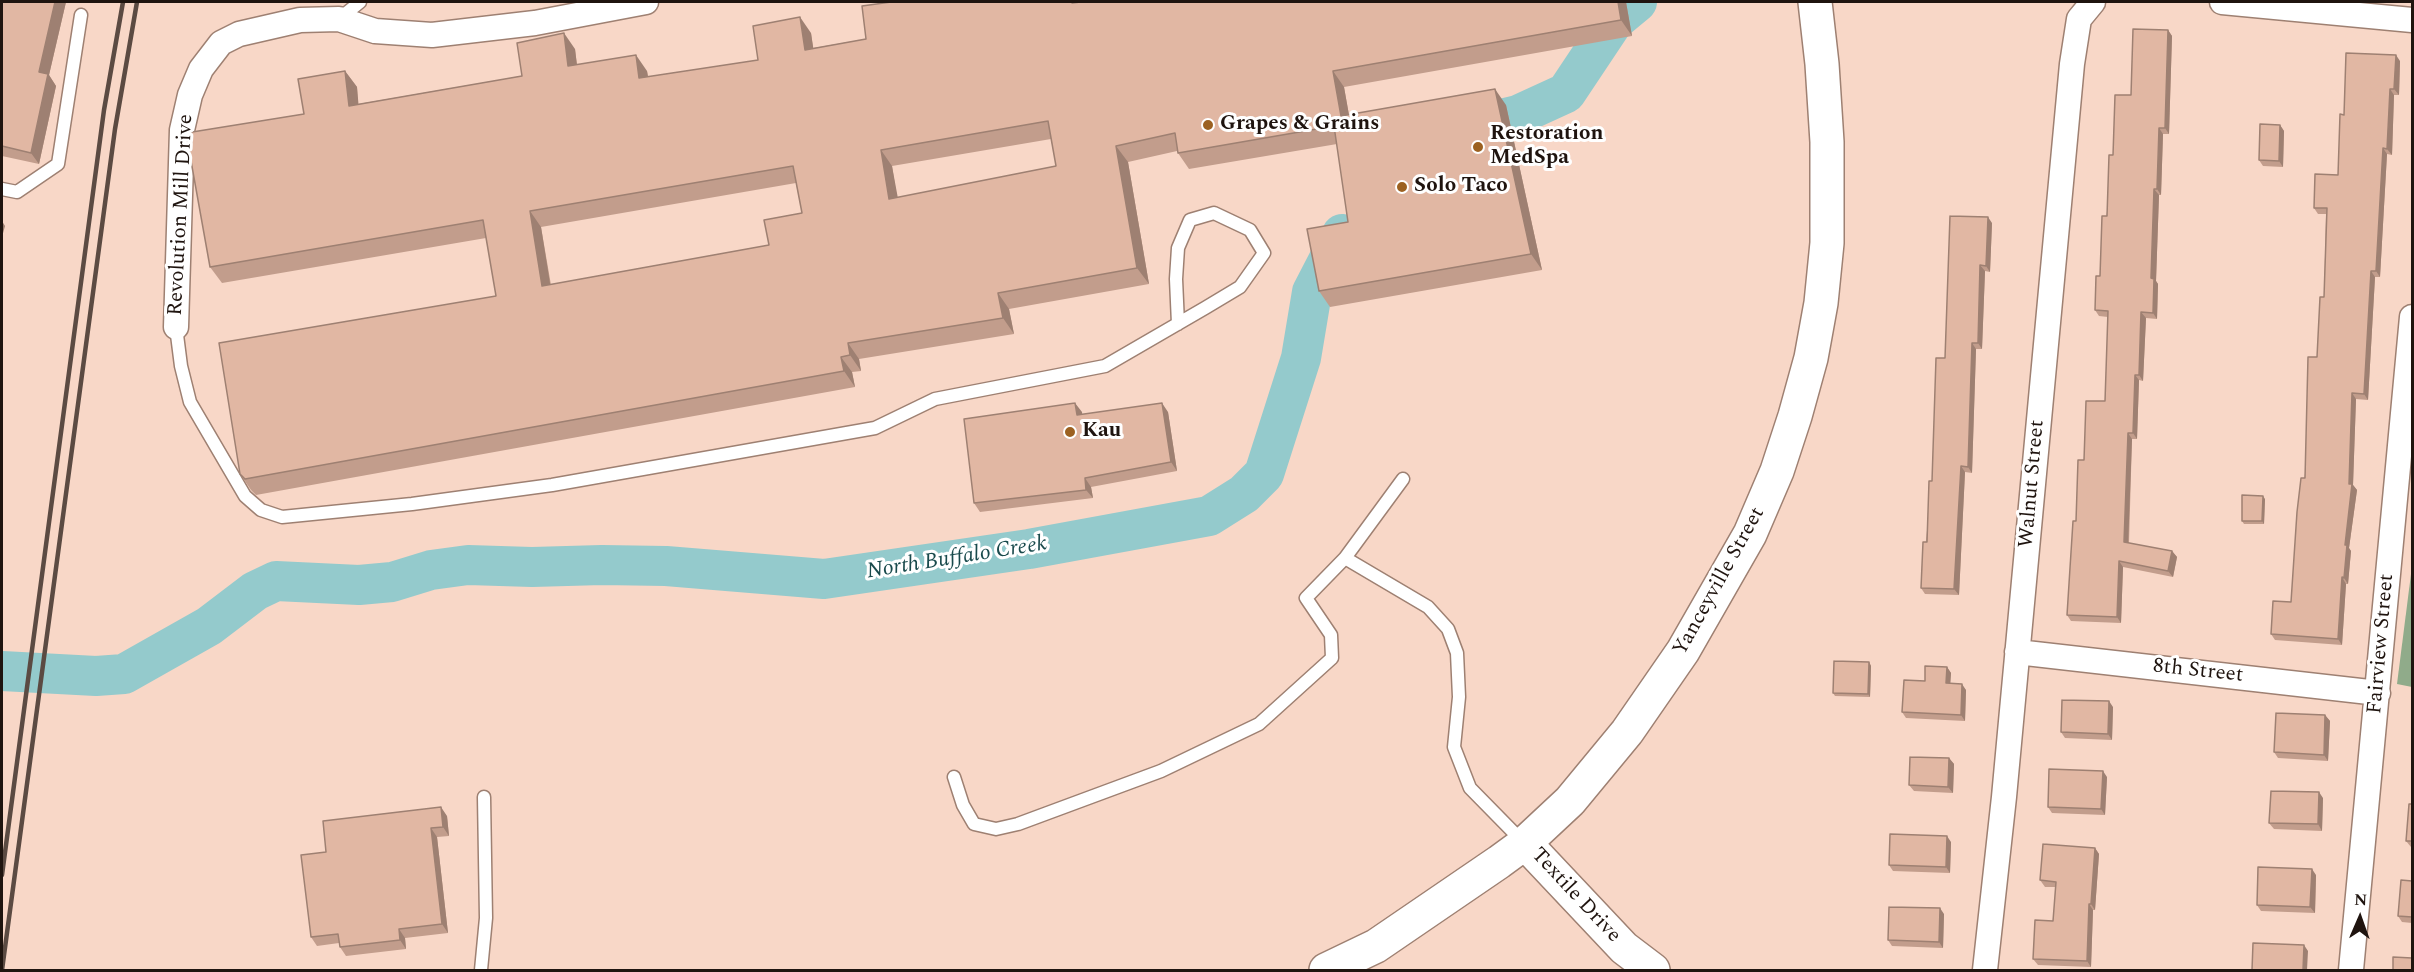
<!DOCTYPE html>
<html>
<head>
<meta charset="utf-8">
<style>
  body { margin:0 }
  #map { position:relative; width:2414px; height:972px; overflow:hidden; background:#f8d7c7; font-family:Spectral,serif }
  canvas { display:block }
  .frame { position:absolute; inset:0; border:3px solid #1f140f; pointer-events:none }
  .north { position:absolute; left:2330px; top:888px; width:60px; height:60px; -webkit-text-stroke:4px #fff; paint-order:stroke; rotate:2deg; font-size:16px; font-weight:700; line-height:24px; text-align:center; color:#1f140f }
  .north::after { content:''; display:block; margin:auto; width:21px; height:27px; background:#1f140f; clip-path:polygon(50% 0,100% 100%,50% 72%,0 100%) }
</style>
</head>
<body>
<div id="map">
<canvas width="2414" height="972"></canvas>
<div class="frame"></div>
<div class="north">N</div>
</div>
<script>
const ctx = document.querySelector('canvas').getContext('2d');
ctx.lineJoin = 'round';
function paint(path, color) {
  ctx.fillStyle = color;
  ctx.fill(path, 'evenodd');
}
function shape(rows) {
  const path = new Path2D();
  for (const r of rows) {
    path.moveTo(r[0], r[1]);
    for (let i = 2; i < r.length; i += 2) path.lineTo(r[i], r[i + 1]);
  }
  return path;
}
function strokePath(path, color, width, dash) {
  ctx.strokeStyle = color;
  ctx.lineWidth = width;
  ctx.lineCap = dash ? 'butt' : 'round';
  ctx.setLineDash(dash || []);
  ctx.stroke(path);
}
function write(font, color, halo, rows, align = 'center') {
  ctx.font = font + ' Spectral,serif';
  ctx.lineWidth = 6;
  ctx.setLineDash([]);
  ctx.textBaseline = 'middle';
  ctx.strokeStyle = halo;
  ctx.fillStyle = color;
  for (const [text, x, y, turn = 0] of rows) {
    ctx.save();
    ctx.translate(x, y);
    ctx.rotate((+turn || 0) * Math.PI / 180);
    ctx.textAlign = isNaN(turn) ? turn : align;
    if (halo) ctx.strokeText(text, 0, 0);
    ctx.fillText(text, 0, 0);
    ctx.restore();
  }
}
paint(shape([
  [2411,574,2412,574,2412,687,2397,684]
]), '#90ab8a');
strokePath(shape([
  [1455,130,1518,115,1566,93,1614,21,1637,2],
  [2,671,96,676,124,674,209,626,255,591,276,581,359,585,392,582,431,570,468,565,532,567,602,565,666,566,824,579,1029,549,1209,516,1244,494,1264,474,1301,358,1312,292,1342,234]
]), '#94cacc', 40);
const lane = shape([
  [339,19,360,2],
  [2,189,17,192,58,164,81,15],
  [176,327,181,366,190,402,245,496,261,510,282,517,412,504,552,485,875,428,935,399,1105,366,1205,308,1240,287,1264,253,1250,230,1214,213,1190,220,1178,248,1176,279,1178,324],
  [1345,558,1403,479],
  [954,777,963,805,974,824,996,829,1018,824,1161,771,1259,724,1332,658,1331,635,1306,598,1345,558,1428,607,1448,629,1457,653,1459,697,1454,747,1470,788,1524,843],
  [481,970,486,918,484,797]
]);
const street = shape([
  [2222,2,2412,20],
  [176,327,182,130,190,95,201,69,221,43,239,34,300,20,339,19,375,31,432,35,535,23,646,2],
  [2017,652,2378,693],
  [1985,970,2004,797,2072,64,2079,19,2093,2],
  [2351,970,2412,317]
]);
const secondary = shape([
  [1525,843,1624,948,1653,970],
  [1326,970,1376,946,1499,862,1525,843,1570,801,1627,732,1683,651,1750,534,1777,471,1795,416,1811,358,1821,303,1827,243,1827,142,1822,64,1815,2]
]);
strokePath(lane, '#9e8072', 15);
strokePath(street, '#9e8072', 27);
strokePath(secondary, '#9e8072', 36);
strokePath(lane, '#fff', 12);
strokePath(street, '#fff', 24);
strokePath(secondary, '#fff', 33);
strokePath(shape([
  [2,875,104,110,123,2],
  [2,970,115,129,137,2]
]), '#5b4a42', 4.5);
paint(shape([
  [2,2,66,2,49,75,56,86,39,164,2,156],
  [891,2,1626,2,1632,36,1344,87,1349,115,1506,105,1542,270,1330,307,1319,291,1348,222,1337,144,1189,169,1178,153,1177,151,1128,162,1149,284,1009,309,1014,334,859,359,861,371,852,372,855,387,256,495,251,490,240,474,496,296,486,238,222,283,210,267,304,114,345,71,357,87,358,104,522,76,575,49,577,65,647,71,648,77,758,60,811,33,813,48,866,39],
  [1051,139,1056,166,897,198,892,166],
  [796,183,802,213,769,245,551,285,541,227],
  [2168,30,2172,36,2169,134,2163,134,2161,195,2159,195,2156,281,2158,284,2157,319,2146,318,2143,381,2139,380,2137,439,2132,439,2129,543,2172,551,2177,557,2173,577,2123,567,2121,623,2071,621,2067,615,2084,460,2105,401,2108,317,2099,316,2095,310,2100,276,2113,155,2131,95],
  [2400,61,2399,95,2394,95,2392,155,2387,154,2380,277,2375,277,2368,400,2356,399,2353,485,2357,490,2349,548,2351,551,2348,584,2346,584,2342,645,2275,640,2271,634,2291,602,2324,297,2326,214,2318,214,2314,208,2338,175,2344,115],
  [2280,125,2284,131,2283,167,2263,166,2259,160],
  [1992,223,1990,272,1985,271,1982,349,1976,349,1972,473,1965,472,1959,595,1925,594,1921,588,1945,358],
  [1082,412,1082,414,1168,412,1177,471,1091,487,1093,498,980,512,974,503],
  [2265,499,2264,524,2244,524,2242,521],
  [1869,662,1871,666,1870,697,1835,696,1833,693],
  [1947,667,1951,673,1950,683,1966,690,1965,721,1906,718,1902,712,1925,681],
  [2113,707,2112,740,2065,738,2061,732],
  [2325,715,2330,721,2328,761,2278,758,2274,752],
  [1949,758,1954,764,1953,793,1914,791,1909,785],
  [2107,777,2105,815,2052,813,2048,807],
  [2323,798,2322,831,2274,829,2269,823],
  [2412,804,2412,847,2411,847,2406,841],
  [447,816,449,836,437,837,448,933,405,938,406,949,346,956,340,947,339,943,317,946,311,937,326,852],
  [1951,842,1950,873,1893,871,1889,865],
  [2095,848,2099,854,2095,910,2093,910,2091,967,2038,965,2033,959,2053,921,2056,887,2045,887,2040,880],
  [2316,875,2315,913,2261,911,2257,905],
  [2412,881,2412,923,2402,922,2398,916],
  [1944,914,1943,948,1892,946,1888,940]
]), '#c29d8c');
paint(shape([
  [55,2,66,2,49,75,56,86,39,164,31,153,39,72],
  [1618,2,1626,2,1632,36,1621,20],
  [800,17,811,33,816,66,805,50],
  [2168,30,2172,36,2169,134,2165,128],
  [564,33,575,49,579,82,568,66],
  [636,55,647,71,651,94,639,78],
  [2396,55,2400,61,2399,95,2394,89],
  [345,71,357,87,360,122,349,106],
  [1333,71,1344,87,1352,132,1341,116],
  [1495,89,1506,105,1542,270,1531,254],
  [2390,89,2394,95,2392,155,2387,149],
  [2280,125,2284,131,2283,167,2279,161],
  [2159,128,2163,134,2161,195,2157,189],
  [1116,146,1128,162,1149,284,1137,268],
  [2383,148,2387,154,2380,277,2376,271],
  [881,150,892,166,901,215,889,199],
  [2154,189,2159,195,2156,281,2158,284,2157,319,2153,313,2151,278],
  [530,211,541,227,553,302,542,286],
  [1988,217,1992,223,1990,272,1986,266],
  [2,221,5,226,2,237],
  [1980,265,1985,271,1982,349,1978,343],
  [2371,271,2375,277,2368,400,2364,394],
  [998,293,1009,309,1014,334,1003,318],
  [2141,312,2146,318,2143,381,2139,375],
  [848,343,859,359,861,371,850,355],
  [1972,343,1976,349,1972,473,1968,467],
  [841,357,852,372,855,387,844,371],
  [2135,375,2139,380,2137,439,2133,433],
  [2352,393,2356,399,2353,485,2357,490,2349,548,2351,551,2348,584,2344,578],
  [1075,403,1082,412,1083,424,1077,415],
  [1162,403,1168,412,1177,471,1171,462],
  [2128,433,2132,439,2128,548,2124,542],
  [1961,466,1965,472,1959,595,1954,589],
  [1085,478,1091,487,1093,498,1086,490],
  [2263,496,2265,499,2264,524,2262,521],
  [2172,551,2177,557,2173,577,2168,571],
  [2119,561,2123,567,2121,623,2117,617],
  [2342,577,2346,584,2342,645,2338,639],
  [1869,662,1871,666,1870,697,1868,694],
  [1947,667,1951,673,1950,689,1946,683],
  [1962,684,1966,690,1965,721,1961,715],
  [2109,701,2113,707,2112,740,2108,734],
  [2325,715,2330,721,2328,761,2324,755],
  [1949,758,1954,764,1953,793,1948,787],
  [2103,771,2107,777,2105,815,2101,809],
  [2319,792,2323,798,2322,831,2318,824],
  [441,807,447,816,449,836,443,827],
  [431,828,437,837,448,933,442,924],
  [1947,836,1951,842,1950,873,1946,867],
  [2095,848,2099,854,2095,910,2091,904],
  [2312,869,2316,875,2315,913,2310,907],
  [2089,904,2093,910,2091,967,2087,961],
  [1940,908,1944,914,1943,948,1939,942],
  [399,929,405,938,406,949,400,940],
  [2304,945,2308,951,2307,970,2303,970]
]), '#9e8072');
const building = shape([
  [2,2,55,2,39,72,48,74,31,153,2,146,2,2],
  [891,2,1072,2,1072,3,1081,2,1618,2,1621,20,1333,71,1341,116,1495,89,1531,254,1319,291,1307,229,1348,222,1334,126,1178,153,1175,133,1116,146,1137,268,998,293,1003,318,848,343,850,355,841,357,844,371,245,479,240,474,219,343,496,296,483,220,210,267,186,133,304,114,298,79,345,71,349,106,522,76,517,43,564,33,568,66,636,55,639,78,758,60,753,26,800,17,805,50,866,39,862,6,891,2],
  [1048,121,1056,166,889,199,881,150,1048,121],
  [793,166,802,213,764,220,769,245,542,286,530,211,793,166],
  [2133,29,2168,30,2165,128,2159,128,2157,189,2154,189,2151,278,2154,279,2153,313,2141,312,2139,375,2135,375,2133,433,2128,433,2124,542,2172,551,2168,571,2119,561,2117,617,2067,615,2073,521,2076,521,2078,460,2084,460,2086,401,2105,401,2108,311,2095,310,2096,276,2100,276,2102,216,2107,216,2109,155,2113,155,2115,95,2131,95,2133,29],
  [2346,53,2396,55,2394,89,2390,89,2387,149,2383,148,2376,271,2371,271,2364,394,2352,393,2349,484,2352,484,2345,545,2347,545,2344,578,2342,577,2338,639,2271,634,2273,601,2291,602,2297,512,2301,478,2305,478,2308,357,2317,357,2320,297,2324,297,2327,208,2314,208,2315,174,2338,175,2340,114,2344,115,2346,53],
  [2260,124,2280,125,2279,161,2259,160,2260,124],
  [1950,216,1988,217,1986,266,1980,265,1978,343,1972,343,1968,467,1961,466,1954,589,1921,588,1923,542,1927,542,1929,481,1932,481,1936,358,1945,358,1950,216],
  [1075,403,1077,415,1162,403,1171,462,1085,478,1086,490,974,503,964,419,1075,403],
  [2242,495,2263,496,2262,521,2242,521,2242,495],
  [1834,661,1869,662,1868,694,1833,693,1834,661],
  [1925,666,1947,667,1946,683,1962,684,1961,715,1902,712,1904,680,1925,681,1925,666],
  [2062,700,2109,701,2108,734,2061,732,2062,700],
  [2276,713,2325,715,2324,755,2274,752,2276,713],
  [1910,757,1949,758,1948,787,1909,785,1910,757],
  [2049,769,2103,771,2101,809,2048,807,2049,769],
  [2271,791,2319,792,2318,824,2269,823,2271,791],
  [2409,804,2412,804,2412,841,2406,841,2409,804],
  [441,807,443,827,431,828,442,924,399,929,400,940,340,947,338,934,311,937,301,855,326,852,323,821,441,807],
  [1890,834,1947,836,1946,867,1889,865,1890,834],
  [2043,844,2095,848,2091,904,2089,904,2087,961,2033,959,2035,920,2053,921,2056,882,2040,880,2043,844],
  [2258,867,2312,869,2310,907,2257,905,2258,867],
  [2401,880,2412,881,2412,917,2398,916,2401,880],
  [1889,907,1940,908,1939,942,1888,940,1889,907],
  [2253,943,2304,945,2303,970,2252,970,2253,943],
  [2393,957,2412,958,2412,970,2393,970,2393,957]
]);
paint(building, '#e1b7a3');
strokePath(building, '#9e8072', 1.5);
for (const [x, y, r, color] of [
  [1208,125,6,"#9c6121"],
  [1478,147,6,"#9c6121"],
  [1402,187,6,"#9c6121"],
  [1070,432,6,"#9c6121"]
]) {
  const dot = new Path2D();
  dot.arc(x, y, r, 0, 2 * Math.PI);
  ctx.fillStyle = color;
  ctx.fill(dot);
  strokePath(dot, '#fff', 2);
}
write('bold 21px', '#1f140f', '#fff', [
  ["Grapes & Grains",1220,125],
  ["Restoration",1490,135],
  ["MedSpa",1490,159],
  ["Solo Taco",1414,187],
  ["Kau",1082,432]
], 'left');
write('21px', '#1f140f', '#fff', [
  ["Revolution Mill Drive",182,215,-87],
  ["Walnut Street",2033,484,-85],
  ["Yanceyville Street",1720,582,-61],
  ["Fairview Street",2382,644,-85],
  ["8th Street",2198,672,6],
  ["Textile Drive",1575,896,47]
]);
write('italic 22px', '#194a4c', '#fff', [
  ["North Buffalo Creek",957,559,-9]
]);
</script>
</body>
</html>
